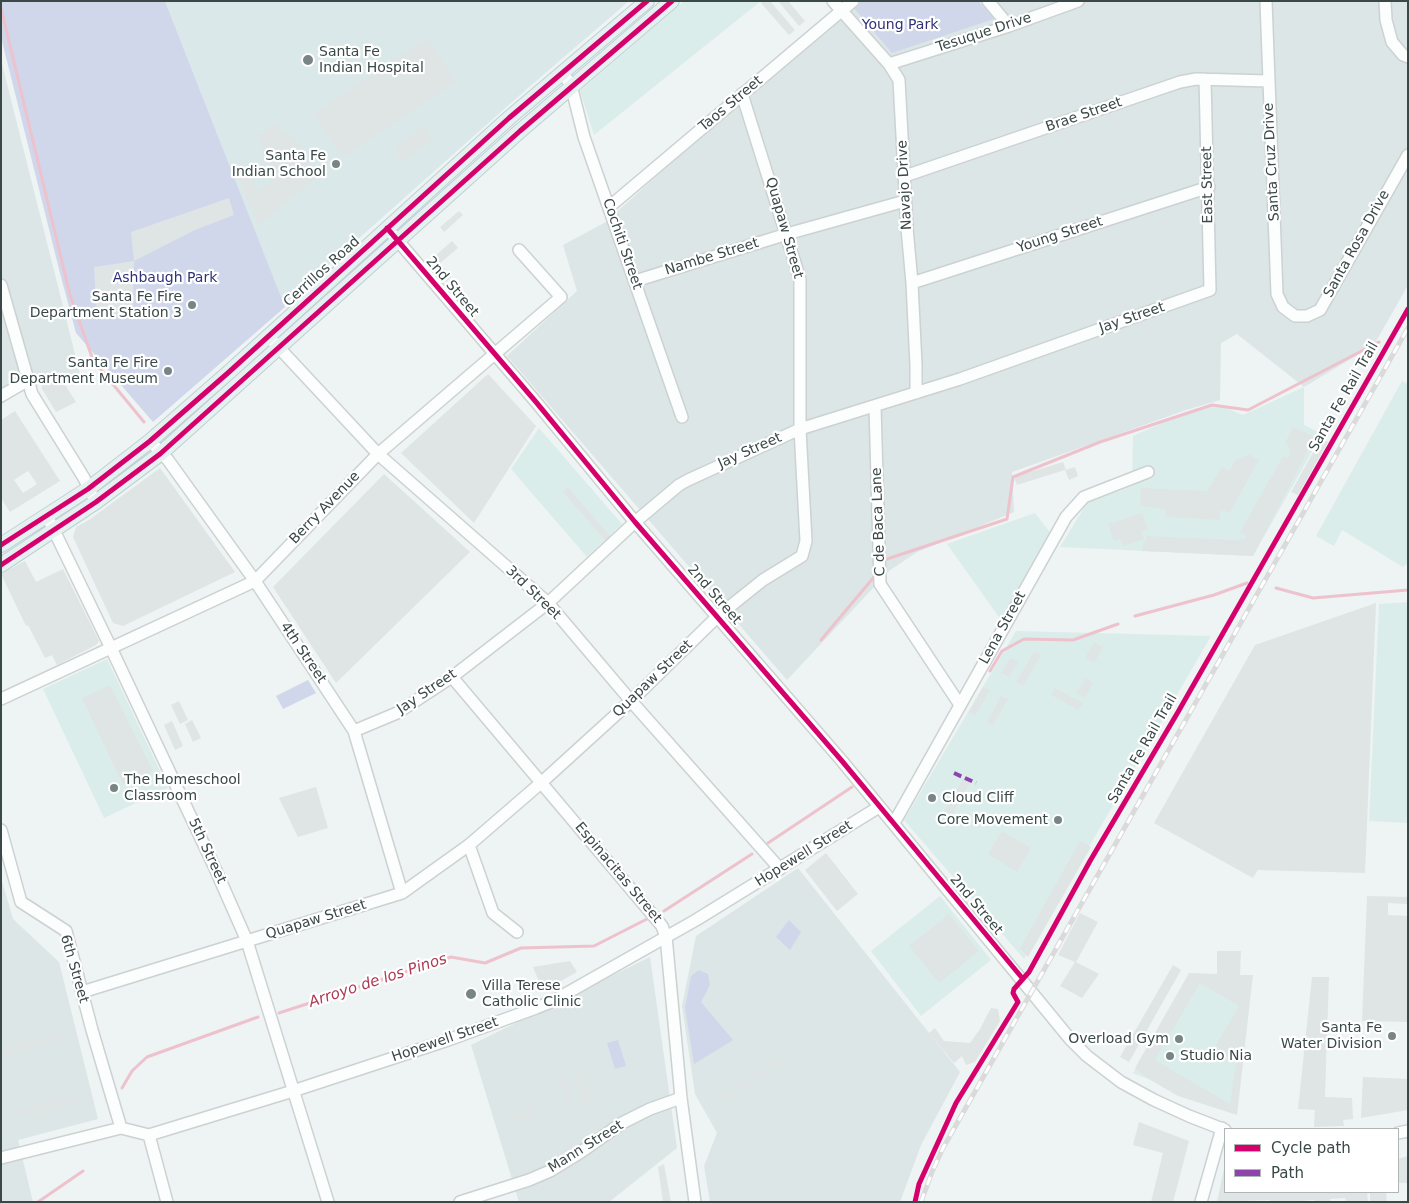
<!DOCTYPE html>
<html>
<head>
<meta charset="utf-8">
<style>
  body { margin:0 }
  #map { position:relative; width:1409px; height:1203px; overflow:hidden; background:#eef3f3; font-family:"DejaVu Sans",sans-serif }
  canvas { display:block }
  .frame { position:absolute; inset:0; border:2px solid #3a4948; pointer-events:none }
  .legend { position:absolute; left:1224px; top:1128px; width:175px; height:65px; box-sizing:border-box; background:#fff; border:1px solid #b0b6b6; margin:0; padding:6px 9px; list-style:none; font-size:15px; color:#3a4948 }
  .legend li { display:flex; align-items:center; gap:10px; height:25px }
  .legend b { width:25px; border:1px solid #b0b6b6 }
</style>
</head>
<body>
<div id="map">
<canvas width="1409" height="1203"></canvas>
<div class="frame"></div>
<ul class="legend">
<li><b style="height:6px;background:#d6006c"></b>Cycle path</li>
<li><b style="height:6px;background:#8e44ad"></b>Path</li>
</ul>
</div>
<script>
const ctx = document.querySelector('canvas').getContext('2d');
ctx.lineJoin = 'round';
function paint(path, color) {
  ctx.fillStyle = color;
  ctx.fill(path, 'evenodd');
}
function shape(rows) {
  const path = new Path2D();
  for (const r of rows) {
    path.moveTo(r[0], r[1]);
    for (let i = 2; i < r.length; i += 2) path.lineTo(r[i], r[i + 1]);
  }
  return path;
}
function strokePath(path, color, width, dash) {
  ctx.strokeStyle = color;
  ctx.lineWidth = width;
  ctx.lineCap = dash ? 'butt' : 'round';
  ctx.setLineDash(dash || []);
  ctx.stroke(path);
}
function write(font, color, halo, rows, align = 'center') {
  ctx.font = font + ' "DejaVu Sans",sans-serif';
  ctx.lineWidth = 4.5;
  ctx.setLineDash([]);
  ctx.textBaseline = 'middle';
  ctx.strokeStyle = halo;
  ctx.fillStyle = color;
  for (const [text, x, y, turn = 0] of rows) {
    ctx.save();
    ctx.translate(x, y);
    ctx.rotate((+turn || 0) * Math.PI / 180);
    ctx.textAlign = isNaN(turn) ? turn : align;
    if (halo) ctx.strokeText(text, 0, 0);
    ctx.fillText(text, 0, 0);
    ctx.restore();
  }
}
paint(shape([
  [848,1,1408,1,1408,285,1374,345,1304,387,1237,334,1221,343,1220,400,1186,410,1012,472,1014,512,917,552,889,571,787,680,507,356,577,291,563,245,606,222],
  [1,60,80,374,36,385,19,392,1,405],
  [798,868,960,1072,921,1145,900,1202,710,1202,704,1166,717,1133,695,1094,682,1006,696,936],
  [1,878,13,919,59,962,98,1119,18,1140,33,1202,1,1202],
  [650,957,677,1148,609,1202,519,1202,471,1045]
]), '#dce6e6');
paint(shape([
  [684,1,761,1,594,135,580,91],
  [1402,381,1408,384,1408,563,1403,567,1342,530,1334,546,1316,536],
  [1304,387,1304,425,1322,434,1253,556,1060,547,1087,503,1132,486,1133,436,1175,417,1219,405,1243,415],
  [539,428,622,524,587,557,511,469],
  [1035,513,1052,535,1001,620,947,544],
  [1408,602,1408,823,1369,821,1379,604],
  [1016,631,1211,636,1024,959,904,820],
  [107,659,168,788,104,818,43,689],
  [940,896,991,960,921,1016,871,951],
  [1190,976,1252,978,1235,1113,1133,1073]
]), '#dbedeb');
paint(shape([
  [488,374,536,426,474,523,401,453],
  [62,380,76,402,56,412,42,389,42,385],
  [1321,438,1328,442,1298,495,1291,492],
  [160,468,235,572,123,626,113,623,73,537,76,527,89,520],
  [384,474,470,552,336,683,273,587],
  [1376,603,1365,873,1258,870,1253,878,1154,823,1255,645],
  [316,787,328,828,298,837,279,798]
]), '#dee5e4');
paint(shape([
  [165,1,629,1,521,94,284,305]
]), '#dae8e9');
paint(shape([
  [1,1,165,1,285,307,153,422,76,333,60,273,1,37],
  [862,1,978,1,994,19,892,53,854,8],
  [308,680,316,693,283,709,276,696],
  [789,920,801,932,790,950,776,937],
  [699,970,708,974,710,985,701,1002,733,1040,694,1064,685,1008,691,976],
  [618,1040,626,1066,615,1069,607,1043]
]), '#d0d7eb');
paint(shape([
  [763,1,770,1,795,30,789,35,761,3],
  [778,1,788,1,805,21,799,26],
  [427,38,456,82,343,157,314,114],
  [276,123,283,134,289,132,304,152,316,177,259,225,238,177,250,173,258,192,274,178,258,136],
  [424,126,433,140,403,161,393,148],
  [229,198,234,215,195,230,134,261,133,313,97,317,94,267,134,261,131,232],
  [459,211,463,215,444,232,440,227],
  [452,241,458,248,440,263,451,277,446,282,433,266,439,261,435,256],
  [15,411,60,481,10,512,1,498,1,420],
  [28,471,37,484,23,493,14,480],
  [1293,427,1315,437,1253,556,1141,551,1147,536,1237,540,1245,539,1246,535,1240,532,1283,456,1289,458,1290,450,1288,445,1285,443],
  [1249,454,1259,460,1230,512,1220,511,1220,520,1166,517,1165,509,1140,506,1141,488,1207,491,1222,467,1229,471,1235,461],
  [1063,462,1066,470,1075,467,1078,476,1069,480,1065,470,1017,485,1014,477],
  [568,487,610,536,605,540,563,492],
  [1142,513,1148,530,1141,532,1144,539,1123,546,1120,539,1114,541,1108,524],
  [25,561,36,582,63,569,99,641,96,645,57,665,52,655,45,658,28,625,26,626,1,574],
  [1094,642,1103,647,1094,663,1085,658],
  [1034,652,1041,655,1023,686,1016,682],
  [1010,658,1018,662,1009,677,1001,673],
  [1085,678,1093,683,1085,698,1076,693],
  [110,685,153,771,123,785,82,698],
  [983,687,990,690,975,716,969,712],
  [1055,688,1083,703,1078,710,1051,695],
  [1001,696,1008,699,993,725,987,722],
  [179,701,188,720,180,724,171,705],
  [192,720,201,738,193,742,185,724],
  [172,721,183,746,175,750,164,725],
  [963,779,970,783,950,818,943,814],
  [1002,831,1031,848,1017,872,988,854],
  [1080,841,1091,847,1028,957,1020,948],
  [826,853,858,894,837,911,805,870],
  [1367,896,1408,897,1408,904,1388,903,1388,915,1408,916,1408,1022,1362,1021],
  [1080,913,1098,922,1076,962,1099,974,1082,998,1060,986,1075,962,1058,955],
  [949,914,979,951,939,983,909,946],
  [1217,951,1241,951,1240,975,1253,975,1237,1115,1178,1096,1147,1078,1135,1068,1189,973,1217,974],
  [1200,983,1239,1006,1213,1050,1236,1062,1230,1104,1155,1060],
  [570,961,577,972,543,991,533,967],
  [1173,965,1181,970,1129,1062,1120,1057],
  [1312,977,1329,977,1325,1097,1352,1098,1353,1119,1343,1120,1344,1126,1314,1127,1315,1110,1298,1109],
  [991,1008,998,1009,1000,1021,975,1062,966,1065,962,1056,954,1063,929,1033,935,1028,944,1041,970,1043,980,1029],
  [57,1033,59,1041,4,1055,2,1047],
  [779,1057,783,1063,724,1102,720,1096],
  [582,1070,593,1108,586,1110,575,1072],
  [1363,1077,1408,1079,1408,1110,1361,1118],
  [566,1078,572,1098,565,1101,558,1080],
  [72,1096,74,1104,20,1117,18,1110],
  [532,1109,534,1116,514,1122,512,1114],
  [1139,1122,1189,1141,1173,1202,1151,1202,1163,1153,1133,1145],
  [1408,1156,1408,1183,1398,1183,1398,1159],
  [664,1164,671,1202,663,1202,658,1167],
  [1225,1164,1225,1192,1367,1192,1368,1202,1346,1202,1345,1198,1330,1199,1330,1202,1315,1202,1314,1200,1287,1202,1271,1202,1270,1200,1217,1202],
  [1370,1192,1386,1192,1387,1202,1370,1202]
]), '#dfe5e4');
strokePath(shape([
  [1,8,70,295,93,360,144,422],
  [887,559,1007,519,1013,477,1100,442,1212,405,1248,410,1379,342],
  [1276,588,1313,598,1408,590],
  [1135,616,1214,595,1247,583],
  [821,640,874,577],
  [990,671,1002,651,1024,639,1073,640,1118,624],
  [768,843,852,787],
  [664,911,752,854],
  [279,1013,451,957,485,963,521,948,594,946,647,919],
  [122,1088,132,1071,147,1057,258,1017],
  [38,1202,83,1171]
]), '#edc2cc', 3);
const minor = shape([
  [833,1,889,64,899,80,907,228,912,283,916,365,916,393],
  [988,1,1009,26],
  [1266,1,1277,294,1283,307,1295,316,1307,316,1320,310,1408,155],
  [1385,1,1386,20,1392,42,1403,55,1408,57],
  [889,64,1009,26,1078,1],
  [562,72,571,85,584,137,682,417],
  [905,176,1180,82,1196,79,1268,81],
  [609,207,853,1],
  [387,228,536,402,635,522,842,761,1070,1039,1087,1056,1121,1082,1154,1100,1189,1116,1225,1130],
  [635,281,787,234,905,201],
  [912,283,1209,187],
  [1,285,32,394,84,478,92,495],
  [268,336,378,454,548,603,631,701,780,869],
  [1,396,27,381],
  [875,406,880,584,960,705],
  [150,441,168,460,255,581,354,731,402,893],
  [47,516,111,648,214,866,247,941,328,1202],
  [452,677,662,926,666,937,667,947,681,1098,695,1202],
  [1,699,255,581,378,454,561,297,519,250],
  [354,731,397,713,452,677,548,603,635,522,679,485,688,480,800,429,960,379,1210,290,1205,79],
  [894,823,1066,517,1084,497,1148,472],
  [1,830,21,902,66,931,92,1030,121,1128],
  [469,845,493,913,517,932],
  [82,992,402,893,469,845,542,782,631,701,718,616,763,580,802,556,806,541,800,429,800,279,742,94],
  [1398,1133,1408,1131],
  [149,1135,167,1202],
  [1,1158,121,1128,149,1135,293,1091,448,1040,536,1008,553,1001,696,920,879,807],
  [460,1202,529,1180,550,1171,581,1152,622,1123,650,1109,681,1098],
  [1201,1202,1222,1128]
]);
const major = shape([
  [1,545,88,489,150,441,229,372,509,118,647,1],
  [1,565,96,502,160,454,520,131,672,1]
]);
strokePath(minor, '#ccd1d1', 14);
strokePath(major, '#bcd2d4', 16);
strokePath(minor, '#fcfdfd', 11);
strokePath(major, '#e6f0f1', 14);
const rail = shape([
  [921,1202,932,1172,943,1148,1408,328]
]);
strokePath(rail, '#dadada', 5);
strokePath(rail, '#fff', 3, [9]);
strokePath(shape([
  [954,773,976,783]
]), '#8e44ad', 4, [8, 4]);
strokePath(shape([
  [387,228,536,402,635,522,842,761,1023,979],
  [1,545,88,489,150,441,229,372,509,118,647,1],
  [1,565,96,502,160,454,520,131,672,1],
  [915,1202,919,1184,956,1103,1018,1002,1013,993,1014,989,1029,972,1090,861,1178,712,1408,309]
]), '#d6006c', 5);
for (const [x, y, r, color] of [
  [308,60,6,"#798484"],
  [336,164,5,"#798484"],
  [192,305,5,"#798484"],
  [168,371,5,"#798484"],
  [114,788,5,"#798484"],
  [932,798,5,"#798484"],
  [1058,820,5,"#798484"],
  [471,994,6,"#798484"],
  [1392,1036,5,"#798484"],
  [1179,1039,5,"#798484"],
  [1170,1056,5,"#798484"]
]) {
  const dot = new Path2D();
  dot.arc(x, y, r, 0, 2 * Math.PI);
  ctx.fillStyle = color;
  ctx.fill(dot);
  strokePath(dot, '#fff', 2);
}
write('14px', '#303177', '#fff', [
  ["Young Park",900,25],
  ["Ashbaugh Park",165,278]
]);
write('14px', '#3a4948', '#fff', [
  ["Tesuque Drive",984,33,-18],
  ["Taos Street",731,104,-40],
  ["Brae Street",1084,115,-19],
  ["Santa Cruz Drive",1272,162,-93],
  ["Navajo Drive",905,185,-93],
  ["East Street",1208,185,-91],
  ["Quapaw Street",784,228,74],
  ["Young Street",1060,235,-18],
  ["Cochiti Street",622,244,71],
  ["Santa Rosa Drive",1357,244,-61],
  ["Nambe Street",712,257,-17],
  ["Cerrillos Road",322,272,-42],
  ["2nd Street",452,287,50],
  ["Jay Street",1132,318,-19],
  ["Santa Fe Rail Trail",1344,397,-60],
  ["Jay Street",750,451,-24],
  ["Berry Avenue",325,508,-46],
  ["C de Baca Lane",879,522,-92],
  ["3rd Street",533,593,44],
  ["2nd Street",714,595,49],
  ["Lena Street",1003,628,-61],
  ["4th Street",303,653,56],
  ["Quapaw Street",653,679,-44],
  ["Jay Street",427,692,-34],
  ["Santa Fe Rail Trail",1143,749,-60],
  ["5th Street",207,851,65],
  ["Hopewell Street",804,854,-32],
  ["Espinacitas Street",618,873,50],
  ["2nd Street",976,905,50],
  ["Quapaw Street",316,920,-17],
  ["6th Street",74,969,74],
  ["Hopewell Street",445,1040,-19],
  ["Mann Street",586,1147,-32]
]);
write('14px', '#3a4948', '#fff', [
  ["Santa Fe",319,52,"left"],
  ["Indian Hospital",319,68,"left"],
  ["Santa Fe",326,156],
  ["Indian School",326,172],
  ["Santa Fe Fire",182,297],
  ["Department Station 3",182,313],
  ["Santa Fe Fire",158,363],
  ["Department Museum",158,379],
  ["The Homeschool",124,780,"left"],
  ["Classroom",124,796,"left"],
  ["Cloud Cliff",942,798,"left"],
  ["Core Movement",1048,820],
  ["Villa Terese",482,986,"left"],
  ["Catholic Clinic",482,1002,"left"],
  ["Santa Fe",1382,1028],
  ["Water Division",1382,1044],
  ["Overload Gym",1169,1039],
  ["Studio Nia",1180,1056,"left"]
], 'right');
write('italic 15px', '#ae3953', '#fff', [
  ["Arroyo de los Pinos",378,981,-18]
]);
</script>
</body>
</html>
